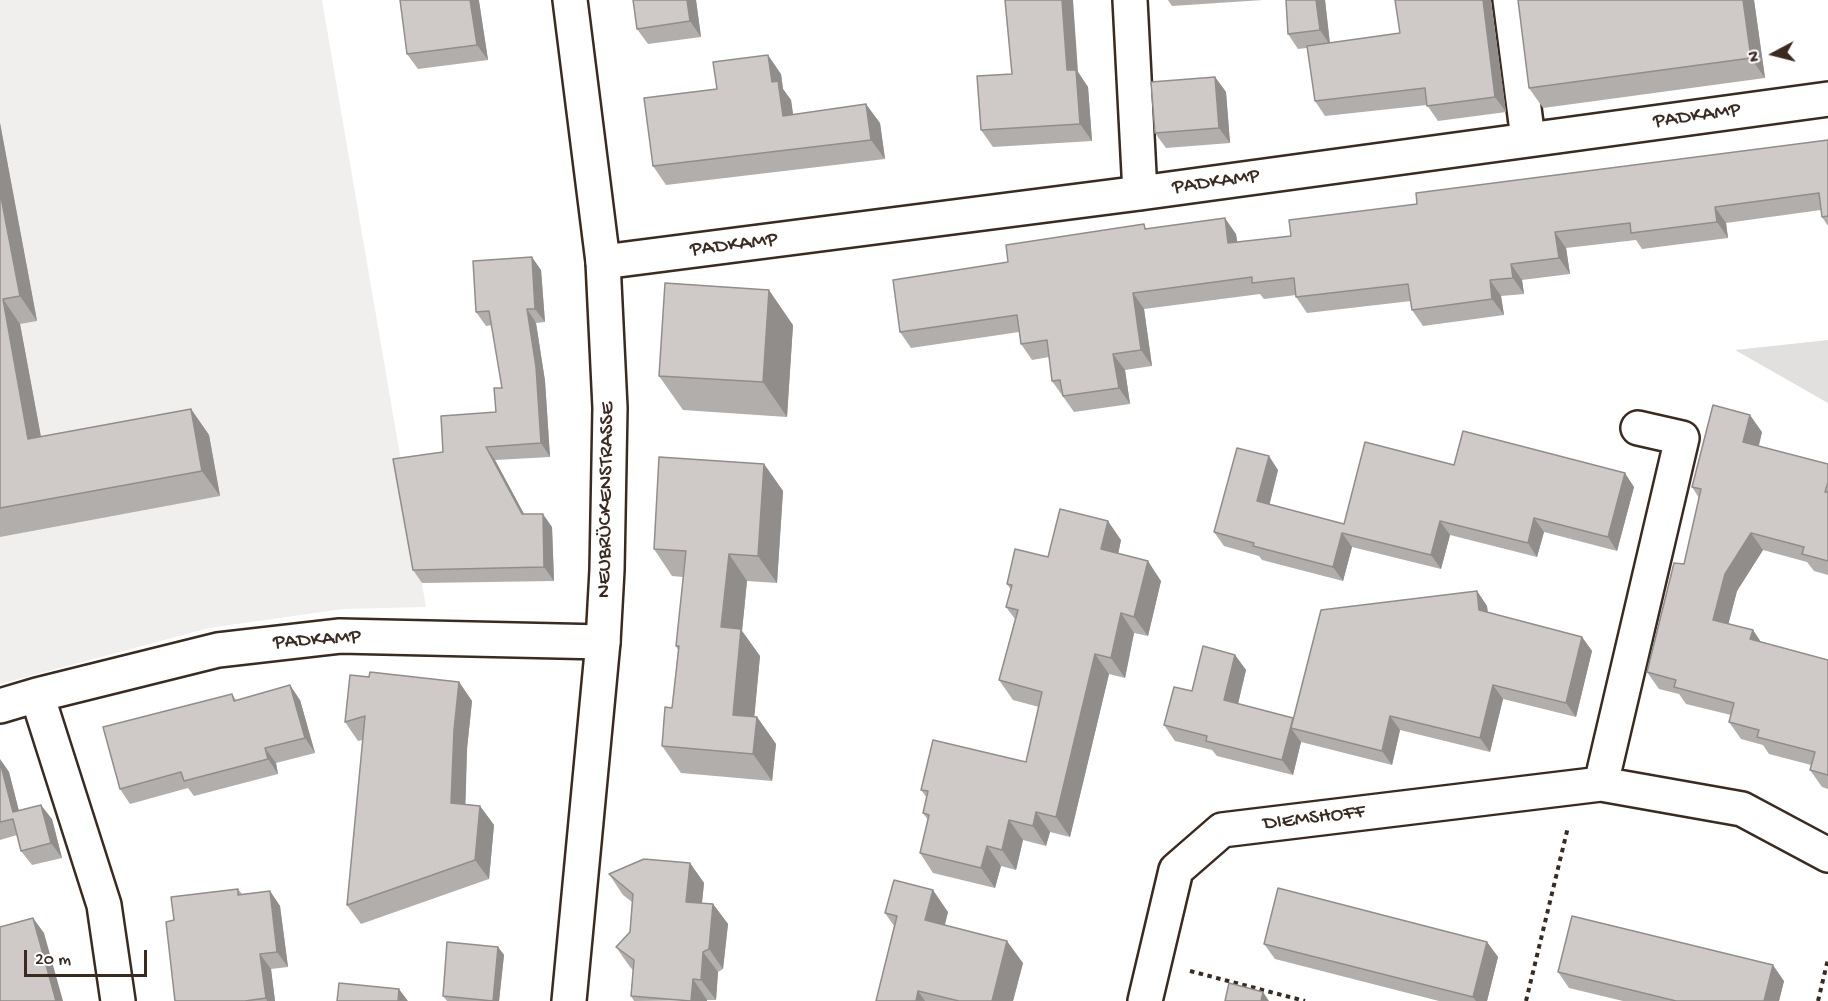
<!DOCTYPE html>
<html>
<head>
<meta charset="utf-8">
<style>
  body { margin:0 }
  #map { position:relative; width:1828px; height:1001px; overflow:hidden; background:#fff; font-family:"Gochi Hand",sans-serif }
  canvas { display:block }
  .north { position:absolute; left:1744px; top:24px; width:60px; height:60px; -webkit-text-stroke:4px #fff; paint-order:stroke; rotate:263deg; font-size:16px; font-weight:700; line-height:24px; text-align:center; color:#3b2a1e }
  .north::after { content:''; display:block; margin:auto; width:21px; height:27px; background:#3b2a1e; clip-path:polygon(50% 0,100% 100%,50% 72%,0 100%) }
  .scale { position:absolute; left:24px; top:950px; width:123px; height:27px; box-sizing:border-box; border:3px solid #3b2a1e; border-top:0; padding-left:8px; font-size:18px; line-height:21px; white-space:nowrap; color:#3b2a1e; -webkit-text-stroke:4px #fff; paint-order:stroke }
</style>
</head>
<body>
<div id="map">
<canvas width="1828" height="1001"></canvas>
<div class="north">N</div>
<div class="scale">20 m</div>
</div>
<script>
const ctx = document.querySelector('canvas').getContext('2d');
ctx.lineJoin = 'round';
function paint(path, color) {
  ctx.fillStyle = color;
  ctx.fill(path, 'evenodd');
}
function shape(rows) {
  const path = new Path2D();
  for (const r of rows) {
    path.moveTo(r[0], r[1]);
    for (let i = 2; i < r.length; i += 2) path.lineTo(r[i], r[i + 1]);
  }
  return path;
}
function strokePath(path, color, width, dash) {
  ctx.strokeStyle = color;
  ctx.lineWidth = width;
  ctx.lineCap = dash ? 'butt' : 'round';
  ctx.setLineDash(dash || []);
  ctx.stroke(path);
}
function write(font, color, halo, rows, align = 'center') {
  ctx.font = font + ' "Gochi Hand",sans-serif';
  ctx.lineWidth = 6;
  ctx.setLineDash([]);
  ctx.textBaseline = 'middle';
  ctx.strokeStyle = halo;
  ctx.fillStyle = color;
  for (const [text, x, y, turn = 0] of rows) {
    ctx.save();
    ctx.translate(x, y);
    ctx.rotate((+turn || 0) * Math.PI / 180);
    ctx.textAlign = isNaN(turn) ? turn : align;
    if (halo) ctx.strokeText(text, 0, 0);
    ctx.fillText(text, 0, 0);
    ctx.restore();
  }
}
paint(shape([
  [0,0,322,0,426,607,343,609,209,628,0,684]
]), '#f1efee');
paint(shape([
  [1828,340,1828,403,1735,350]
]), '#e2e0de');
const minor = shape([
  [1130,0,1140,193],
  [1510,0,1528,139],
  [603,262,1140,193,1828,99],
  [37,695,104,905,118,1001],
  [0,706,37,695,218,650,340,636,603,642],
  [1601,784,1682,438,1638,428],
  [1145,1001,1176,870,1222,830,1601,784,1742,809,1828,855]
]);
const tertiary = shape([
  [569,1001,603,642,607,570,610,408,603,262,570,0]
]);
strokePath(minor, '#3b2a1e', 38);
strokePath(tertiary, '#3b2a1e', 38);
strokePath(shape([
  [1190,971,1305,1001],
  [1526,1001,1568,827],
  [1818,1001,1828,959]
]), '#3b2a1e', 4, [4.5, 4.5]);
strokePath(minor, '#fff', 33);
strokePath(tertiary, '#fff', 33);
paint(shape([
  [696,0,701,37,648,44,637,29],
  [1168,0,1263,0,1172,6],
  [1325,0,1330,43,1400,33,1491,1,1506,112,1438,121,1427,105,1325,116,1315,101,1307,48,1298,49,1288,34],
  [1754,0,1765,78,1543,108,1529,88],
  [479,1,488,60,418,69,407,54],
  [1078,72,1088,87,1092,141,993,147,981,130,1012,74],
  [781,74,783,89,791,100,793,114,880,123,885,159,666,185,653,166,717,89],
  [1215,77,1226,92,1230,143,1166,148,1155,133],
  [0,123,37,321,20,324,41,437,191,409,209,435,220,496,0,537],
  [1828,140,1828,226,1822,217,1821,210,1726,223,1728,238,1642,249,1636,240,1566,248,1570,274,1522,280,1524,294,1501,296,1504,315,1423,326,1412,310,1411,301,1307,313,1296,297,1296,295,1264,299,1260,294,1144,309,1152,366,1125,370,1130,404,1074,412,1052,381,1049,357,1032,360,1021,344,1019,332,911,348,900,332,1008,262,1148,229,1236,234,1237,242,1291,236,1417,204],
  [541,270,545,322,536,323,545,381,550,457,495,460,524,514,552,527,554,581,422,583,413,570,443,452,496,412,502,388,492,325,486,326,476,312],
  [793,325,787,417,683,410,659,376],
  [1762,432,1759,446,1828,464,1828,575,1814,571,1807,562,1763,550,1737,591,1728,624,1753,630,1761,642,1828,660,1828,789,1822,787,1810,770,1811,765,1769,754,1763,745,1741,739,1729,722,1731,715,1686,704,1679,694,1659,689,1647,672,1684,564,1699,498,1692,487],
  [764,464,783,491,777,583,747,581,742,631,760,656,754,717,757,717,776,744,772,781,681,773,662,746,672,708,678,650,676,646,683,577,672,576,654,549],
  [1454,465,1634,487,1617,551,1544,532,1537,557,1450,535,1441,569,1352,547,1343,581,1262,560,1259,556,1224,546,1214,532,1278,470,1269,504,1344,524],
  [1121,540,1118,554,1161,581,1148,636,1134,633,1125,678,1109,674,1070,837,1050,832,1046,846,1023,840,1016,870,1001,866,995,888,933,873,920,853,928,820,923,813,927,798,921,790,1026,762,1039,707,1013,700,999,680,1015,619,1006,607,1011,590,1007,584,1048,557],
  [1477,591,1487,606,1488,613,1582,637,1592,651,1576,717,1503,699,1490,752,1400,730,1392,765,1301,742,1293,775,1217,756,1212,750,1175,741,1164,725,1192,691,1235,655,1246,670,1238,704,1294,719],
  [369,677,459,682,472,701,467,749,465,804,480,806,494,825,489,879,361,924,347,905,363,740,358,741,345,722],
  [232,694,236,700,300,700,315,753,276,763,278,774,194,796,188,788,130,804,120,789],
  [0,759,9,772,19,811,52,819,62,858,32,865,21,851,17,835,0,840],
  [690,863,704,883,702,903,713,904,728,924,723,969,718,972,716,1000,634,1001,631,996,633,970,630,967,616,947,630,932,632,902,623,895,609,874],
  [238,889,242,894,270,891,280,906,288,967,271,969,275,1001,175,1001,174,920],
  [948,912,945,925,1023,963,1013,1001,876,1001,894,926,885,913],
  [1487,942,1498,957,1487,1001,1439,1001,1275,959,1264,944],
  [498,947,504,955,499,1001,447,1001,443,996],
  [1558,972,1784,981,1779,1001,1623,1001,1569,988]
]), '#b2aeab');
paint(shape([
  [470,0,479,0,479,1,488,60,477,45],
  [687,0,696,0,701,37,690,21],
  [1062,0,1073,0,1078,72,1088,87,1092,141,1080,124,1067,70],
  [1316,0,1325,0,1330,45,1320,30],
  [1483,0,1491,0,1491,1,1506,112,1495,97],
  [1743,0,1754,0,1765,78,1751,58],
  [768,55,781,74,783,89,791,100,796,135,783,116,772,82],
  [1215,77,1226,92,1230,143,1219,128],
  [866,104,880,123,885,159,871,140],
  [0,123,37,321,20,296,0,192],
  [1715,207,1726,223,1728,238,1717,222],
  [1225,218,1236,234,1240,259,1228,243],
  [1555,232,1566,248,1570,274,1559,258],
  [532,257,541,270,545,322,535,309],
  [1511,264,1522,280,1524,294,1513,278],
  [1490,280,1501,296,1504,315,1492,299],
  [769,290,793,325,787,417,763,382],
  [1133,293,1144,309,1152,366,1141,350],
  [3,299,20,324,46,464,28,439],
  [527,309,536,323,545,381,550,457,541,443],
  [1113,354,1125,370,1130,404,1119,388],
  [191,409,209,435,220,496,202,471],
  [1750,415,1762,432,1755,459,1743,442],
  [486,447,495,460,531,527,522,514],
  [1269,456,1278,470,1267,515,1257,501],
  [764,464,783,491,777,583,758,556],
  [1625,473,1634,487,1617,551,1608,537],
  [543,514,552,527,554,581,544,567],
  [1534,518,1544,532,1537,557,1528,543],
  [1108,521,1121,540,1115,569,1101,549],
  [1440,521,1450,535,1441,569,1431,555],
  [1342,533,1352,547,1343,581,1333,567],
  [1751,533,1763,550,1737,591,1725,637,1713,620,1725,574],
  [729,554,747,581,742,631,760,656,752,742,733,715,721,627],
  [1148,561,1161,581,1148,636,1134,617],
  [1477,591,1487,606,1489,625,1479,610],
  [1121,613,1134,633,1125,678,1111,658],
  [1753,630,1764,647,1750,639],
  [1582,637,1592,651,1576,717,1566,703],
  [1095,654,1109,674,1070,837,1056,817],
  [1235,655,1246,670,1235,716,1224,700],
  [459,682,472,701,467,749,465,822,451,803,454,730],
  [290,685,300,700,315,753,305,738],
  [1493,685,1503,699,1490,752,1480,738],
  [1390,716,1400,730,1392,765,1382,751],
  [757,717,776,744,772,781,753,754],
  [1293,718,1302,731,1291,728,1301,742,1293,775,1282,760],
  [265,748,276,763,278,774,268,759],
  [0,759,9,772,23,827,13,812],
  [41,805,52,819,62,858,51,843],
  [480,806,494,825,489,879,475,860],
  [1036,812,1050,832,1046,846,1033,826],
  [1009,820,1023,840,1016,870,1002,850],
  [987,846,1001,866,995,888,981,868],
  [690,863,704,883,700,922,686,902],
  [933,890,948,912,940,942,925,920],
  [270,891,280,906,288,967,277,952],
  [713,904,728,924,723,969,709,949],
  [33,918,44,933,63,1001,56,1001],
  [1007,941,1023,963,1013,1001,992,1001],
  [1487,942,1498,957,1487,1001,1476,1001,1473,997],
  [498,947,504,955,499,1001,493,1001],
  [703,952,718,972,716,1000,701,980],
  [260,954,271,969,275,1001,267,1001,266,998],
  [1773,965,1784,981,1779,1001,1764,1001],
  [693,979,707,1000,707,1001,691,1001],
  [399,989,408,1001,398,1001],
  [918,991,925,1001,916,1001],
  [1263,992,1269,1001,1261,1001]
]), '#918d8b');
const building = shape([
  [400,0,470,0,477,45,407,54,400,0],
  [633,0,687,0,690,21,637,29,633,0],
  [1005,0,1062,0,1067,70,1076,70,1080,124,981,130,977,76,1012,74,1005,0],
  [1286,0,1316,0,1320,30,1288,34,1286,0],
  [1395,0,1483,0,1495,97,1427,106,1425,88,1315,101,1307,46,1400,33,1395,0],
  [1518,0,1743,0,1751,58,1529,88,1518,0],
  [768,55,772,82,778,81,783,116,866,104,871,140,653,166,644,98,717,89,713,62,768,55],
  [1215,77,1219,128,1155,133,1151,82,1215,77],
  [1828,140,1828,216,1822,217,1819,193,1715,207,1717,222,1631,233,1630,223,1555,232,1559,258,1511,264,1513,278,1490,280,1492,299,1412,310,1408,284,1296,297,1294,278,1252,283,1252,277,1133,293,1141,350,1113,354,1119,388,1063,396,1060,380,1052,381,1047,340,1021,344,1017,315,900,332,893,280,1008,262,1006,245,1144,224,1145,229,1225,218,1228,243,1291,236,1289,220,1417,204,1416,193,1828,140],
  [0,192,20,296,3,299,28,439,191,409,202,471,0,508,0,192],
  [532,257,535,309,527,309,536,367,541,443,486,447,522,514,543,514,544,567,413,570,393,459,443,452,441,416,496,412,494,388,502,388,489,311,476,312,473,261,532,257],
  [665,283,769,290,763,382,659,376,665,283],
  [1713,405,1750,415,1743,442,1828,464,1828,482,1825,492,1828,492,1828,561,1802,554,1804,547,1751,533,1725,574,1713,620,1753,630,1750,639,1828,660,1828,775,1810,770,1815,752,1757,737,1759,730,1729,722,1734,703,1674,687,1676,680,1647,672,1674,563,1684,564,1701,489,1692,487,1713,405],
  [1463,431,1625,473,1608,537,1534,518,1528,543,1440,521,1431,555,1342,533,1333,567,1253,546,1254,543,1214,532,1237,448,1269,456,1257,501,1344,524,1365,442,1454,465,1463,431],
  [659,457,764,464,758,556,729,554,721,627,741,629,733,715,757,717,753,754,662,746,665,707,672,708,679,646,676,646,686,551,654,549,659,457],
  [1060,509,1108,521,1101,549,1148,561,1134,617,1121,613,1111,658,1095,654,1056,817,1036,812,1033,826,1009,820,1002,850,987,846,981,868,920,853,929,815,923,813,928,791,921,790,933,740,1026,762,1042,692,999,680,1018,610,1006,607,1012,585,1007,584,1015,549,1048,557,1060,509],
  [1477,591,1479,610,1582,637,1566,703,1493,685,1480,738,1390,716,1382,751,1291,728,1321,610,1477,591],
  [1203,646,1235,655,1224,700,1293,718,1282,760,1206,741,1207,736,1164,725,1174,687,1192,691,1203,646],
  [370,672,459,682,454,730,451,803,480,806,475,860,347,905,365,716,345,722,350,675,369,677,370,672],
  [290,685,305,738,265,748,268,759,184,781,181,772,120,789,103,727,232,694,234,701,290,685],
  [0,762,13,812,41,805,51,843,21,851,13,819,0,822,0,762],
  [644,859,690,863,686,902,713,904,709,949,703,952,701,980,693,979,691,1001,631,996,634,960,616,947,630,932,633,894,609,874,644,859],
  [894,880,933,890,925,920,1007,941,992,1001,959,1001,918,991,916,1001,876,1001,897,916,885,913,894,880],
  [1278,888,1487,942,1473,997,1264,944,1278,888],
  [238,889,238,895,270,891,277,952,260,954,266,998,245,1001,175,1001,166,922,174,920,171,897,238,889],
  [1572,916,1773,965,1764,1001,1676,1001,1558,972,1572,916],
  [33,918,56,1001,0,1001,0,927,33,918],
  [447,942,498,947,493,1001,443,996,447,942],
  [339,983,399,989,398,1001,337,1001,339,983],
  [1229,983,1263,992,1261,1001,1225,1001,1229,983]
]);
paint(building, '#cfcac7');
strokePath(building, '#918d8b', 1.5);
write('21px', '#3b2a1e', '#fff', [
  ["PADKAMP",1697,117,-8],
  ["PADKAMP",1216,183,-8],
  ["PADKAMP",734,246,-7],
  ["NEUBRÜCKENSTRASSE",607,500,-89],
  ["PADKAMP",317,641,-4],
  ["DIEMSHOFF",1314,819,-7]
]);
</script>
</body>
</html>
